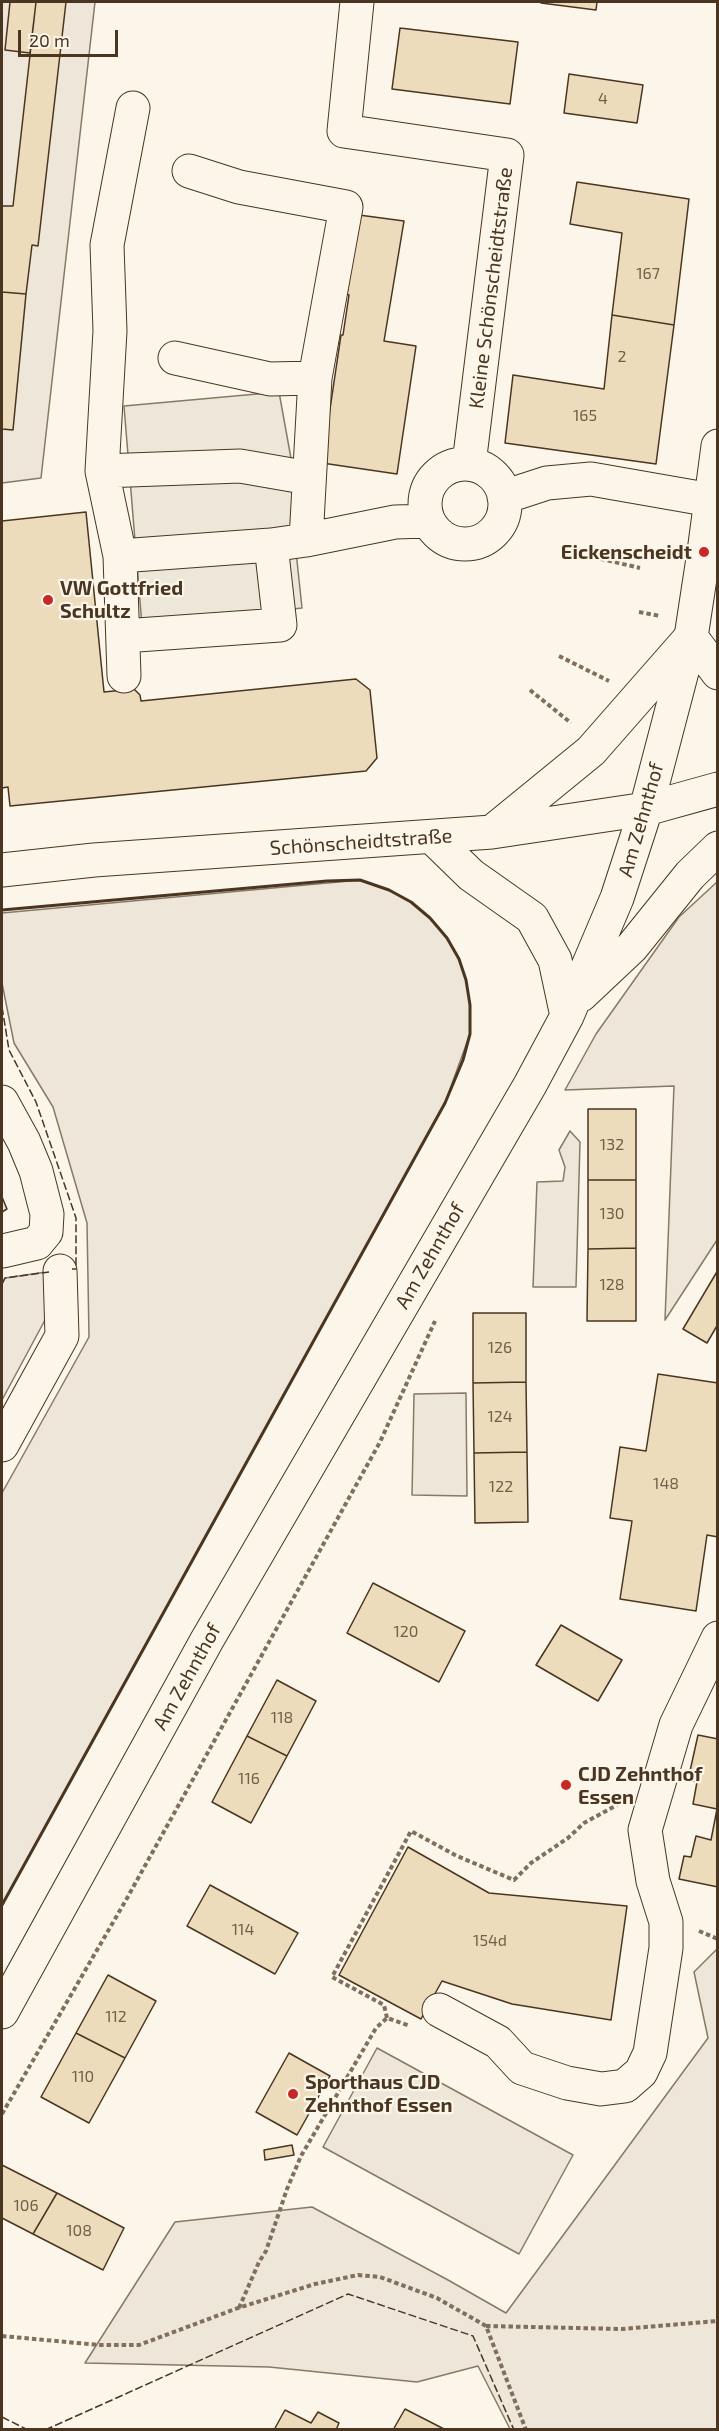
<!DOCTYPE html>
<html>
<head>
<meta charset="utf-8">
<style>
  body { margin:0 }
  #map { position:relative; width:719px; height:2431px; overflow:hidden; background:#fbf6e9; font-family:"Exo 2",sans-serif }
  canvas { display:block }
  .frame { position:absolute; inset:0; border:3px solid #4a3520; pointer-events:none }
  .scale { position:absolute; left:18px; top:30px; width:100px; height:27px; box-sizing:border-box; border:3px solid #4a3520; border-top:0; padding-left:8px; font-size:18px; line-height:21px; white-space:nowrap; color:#4a3520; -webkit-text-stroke:4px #fbf6e9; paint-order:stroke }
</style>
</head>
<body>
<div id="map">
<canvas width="719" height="2431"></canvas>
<div class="frame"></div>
<div class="scale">20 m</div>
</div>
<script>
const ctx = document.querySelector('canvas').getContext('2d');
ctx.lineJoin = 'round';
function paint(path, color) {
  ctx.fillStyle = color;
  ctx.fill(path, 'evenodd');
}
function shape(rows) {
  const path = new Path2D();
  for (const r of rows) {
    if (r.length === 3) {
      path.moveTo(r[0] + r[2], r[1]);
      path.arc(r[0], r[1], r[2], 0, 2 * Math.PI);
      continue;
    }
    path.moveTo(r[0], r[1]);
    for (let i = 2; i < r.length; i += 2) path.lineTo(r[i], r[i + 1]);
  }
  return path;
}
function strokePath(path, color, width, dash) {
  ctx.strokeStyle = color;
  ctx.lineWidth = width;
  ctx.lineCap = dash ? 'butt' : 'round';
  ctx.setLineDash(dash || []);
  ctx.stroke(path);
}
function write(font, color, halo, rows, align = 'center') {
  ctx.font = font + ' "Exo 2",sans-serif';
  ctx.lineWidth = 4.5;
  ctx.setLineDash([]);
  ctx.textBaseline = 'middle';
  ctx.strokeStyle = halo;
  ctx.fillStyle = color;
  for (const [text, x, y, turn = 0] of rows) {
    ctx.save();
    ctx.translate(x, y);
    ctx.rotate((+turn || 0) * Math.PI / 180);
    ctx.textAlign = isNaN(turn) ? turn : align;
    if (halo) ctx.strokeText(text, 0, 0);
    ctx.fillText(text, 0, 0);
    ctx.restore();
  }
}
const green = shape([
  [2,2,95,2,41,478,2,483,2,2],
  [360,880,389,890,411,902,430,918,447,938,459,959,466,980,470,1005,470,1034,445,1103,2,1905,2,1493,89,1337,87,1223,53,1107,14,1043,2,983,2,913,360,880],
  [717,882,717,1240,665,1320,674,1086,565,1090,596,1034,679,917,717,882],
  [46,1272,45,1320,2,1400,2,1284,5,1278,46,1272],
  [717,1949,717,2429,510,2429,478,2366,417,2382,269,2367,85,2363,175,2222,312,2207,448,2280,506,2313,708,2038,694,1972,717,1949],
  [377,2048,573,2155,519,2254,323,2147,377,2048]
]);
paint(green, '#ede6d9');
strokePath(green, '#887966', 1.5);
const parking = shape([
  [279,392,294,475,295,542,302,608,142,626,124,406,279,392],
  [570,1131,580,1142,576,1287,533,1287,537,1182,563,1181,565,1167,559,1150,570,1131],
  [466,1393,467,1496,412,1495,414,1394,466,1393]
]);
paint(parking, '#ede7d9');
strokePath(parking, '#887966', 1.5);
const building = shape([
  [10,2,36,2,30,53,5,50,10,2],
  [36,2,66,2,38,246,32,245,26,294,2,292,2,206,13,206,36,2],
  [542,2,597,2,596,10,541,3,542,2],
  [400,28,518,42,510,104,392,89,400,28],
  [569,74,643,85,637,123,564,113,569,74],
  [577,182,689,199,674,325,612,315,622,233,570,224,577,182],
  [359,215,404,221,384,341,416,346,397,474,322,463,341,335,343,335,349,295,347,294,359,215],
  [2,292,26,294,13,430,2,429,2,292],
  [612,315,674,325,656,464,505,443,513,375,604,389,612,315],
  [86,512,104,692,134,689,140,695,141,701,356,679,370,690,377,758,366,771,10,806,8,787,2,788,2,521,86,512],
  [588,1109,636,1109,636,1180,588,1180,588,1109],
  [588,1180,636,1180,636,1248,588,1249,588,1180],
  [2,1197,7,1209,2,1212,2,1197],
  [636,1248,636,1321,587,1321,588,1249,636,1248],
  [718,1270,718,1324,707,1343,683,1329,718,1270],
  [473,1313,526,1313,526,1382,473,1383,473,1313],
  [658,1374,718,1383,718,1537,707,1535,696,1611,620,1599,632,1521,610,1518,620,1447,646,1451,658,1374],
  [526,1382,527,1452,474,1453,473,1383,526,1382],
  [527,1452,528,1522,475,1523,474,1453,527,1452],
  [373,1583,465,1631,439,1682,347,1633,373,1583],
  [561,1625,622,1660,598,1701,536,1665,561,1625],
  [277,1680,316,1701,287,1756,247,1736,277,1680],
  [698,1735,718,1739,718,1887,679,1879,684,1856,691,1857,696,1836,711,1840,717,1809,693,1804,697,1782,688,1780,698,1735],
  [247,1736,287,1756,251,1823,212,1802,247,1736],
  [408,1847,489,1893,627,1906,611,2020,512,2004,442,1981,421,2019,339,1975,408,1847],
  [210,1885,298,1933,275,1974,187,1926,210,1885],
  [108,1975,156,2001,125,2058,76,2033,108,1975],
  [76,2033,125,2058,89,2123,41,2097,76,2033],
  [289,2053,330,2076,297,2135,256,2112,289,2053],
  [292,2145,294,2155,265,2160,264,2150,292,2145],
  [2,2165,57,2193,33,2234,2,2218,2,2165],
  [57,2193,124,2228,103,2270,33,2234,57,2193],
  [405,2409,444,2429,393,2430,405,2409],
  [285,2410,311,2423,318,2412,339,2423,336,2430,274,2430,285,2410]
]);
paint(building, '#ecdcbc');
strokePath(building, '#4a3520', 1.5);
const minor = shape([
  [357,2,344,131,507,155,469,464],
  [189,171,239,187,346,207,315,378],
  [465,504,40],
  [102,471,240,466,309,478],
  [504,497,547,483,591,479,711,500],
  [306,540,395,522,428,521],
  [120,556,271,545,306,540,315,378,270,379,175,358],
  [123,636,280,625,271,545],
  [124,676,120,556,102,471,110,331,107,245,133,108],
  [493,831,591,751,691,637],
  [2,870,94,860,492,832,646,809],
  [2,1102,24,1142,36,1171,47,1214,46,1232,37,1243,3,1251],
  [2,1445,62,1336,60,1271],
  [439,2010,498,2042,522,2068,567,2083,601,2089,625,2086,641,2072,650,2053,666,1948,666,1922,653,1881,645,1830,676,1725,718,1638]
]);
const major = shape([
  [691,637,718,673],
  [646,809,718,789],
  [432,837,471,875,532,918,555,960,567,1016],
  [581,995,632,947,690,875,718,848],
  [2,2012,207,1640,530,1085,567,1016,617,898,646,809,691,637,704,552,718,446]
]);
strokePath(minor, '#4a3520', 35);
strokePath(major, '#4a3520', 35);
strokePath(shape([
  [593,557,640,568],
  [639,612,660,616],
  [559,656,609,681],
  [530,690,571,723],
  [699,1931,718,1939],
  [387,2018,384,2005,332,1977,411,1831,457,1856,514,1880,531,1863,568,1838,584,1823,617,1805],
  [2,2114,126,1900,380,1442,435,1321],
  [239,2308,259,2262,266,2251,287,2189,301,2156,376,2028,387,2018,410,2026],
  [486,2326,622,2329,718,2321],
  [2,2336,99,2345,139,2345,238,2308,315,2284,358,2275,380,2277,437,2298,486,2326,526,2430]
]), '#7f6f5c', 4, [4.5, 3]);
strokePath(minor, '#fbf6e9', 33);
strokePath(major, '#fbf6e9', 33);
strokePath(shape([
  [2,1007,9,1050,36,1102,76,1218,76,1269,72,1269],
  [2,1284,5,1278,49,1272],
  [2,2417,28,2430],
  [45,2430,348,2294,473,2336,514,2430]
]), '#4a3520', 1.5, [8, 3]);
strokePath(shape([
  [2,910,327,881,360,880,389,890,411,902,430,918,447,938,459,959,466,980,470,1005,470,1034,463,1060,445,1103,2,1905]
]), '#4a3520', 3);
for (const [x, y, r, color] of [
  [704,552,6,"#c62828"],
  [48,600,6,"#c62828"],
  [566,1785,6,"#c62828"],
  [293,2094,6,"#c62828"]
]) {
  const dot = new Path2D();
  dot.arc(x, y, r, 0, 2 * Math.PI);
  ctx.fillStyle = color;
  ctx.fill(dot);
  strokePath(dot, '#fbf6e9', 2);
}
write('16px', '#725f47', null, [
  ["4",603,99],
  ["167",648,274],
  ["2",622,357],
  ["165",585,416],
  ["132",612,1145],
  ["130",612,1214],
  ["128",612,1285],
  ["126",500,1348],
  ["124",500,1417],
  ["148",666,1484],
  ["122",501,1487],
  ["120",406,1632],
  ["118",282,1718],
  ["116",249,1779],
  ["114",243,1930],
  ["154d",490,1941],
  ["112",116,2017],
  ["110",83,2077],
  ["106",26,2206],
  ["108",79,2231]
]);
write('20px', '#4a3520', '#fbf6e9', [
  ["Kleine Schönscheidtstraße",491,288,-83],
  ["Am Zehnthof",641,820,-74],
  ["Schönscheidtstraße",361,842,-4],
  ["Am Zehnthof",430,1256,-60],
  ["Am Zehnthof",187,1677,-61]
]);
write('bold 20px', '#4a3520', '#fbf6e9', [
  ["Eickenscheidt",692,552,"right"],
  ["VW Gottfried",60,588],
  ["Schultz",60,611],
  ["CJD Zehnthof",578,1774],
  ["Essen",578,1797],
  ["Sporthaus CJD",305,2082],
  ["Zehnthof Essen",305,2105]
], 'left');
</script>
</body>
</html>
